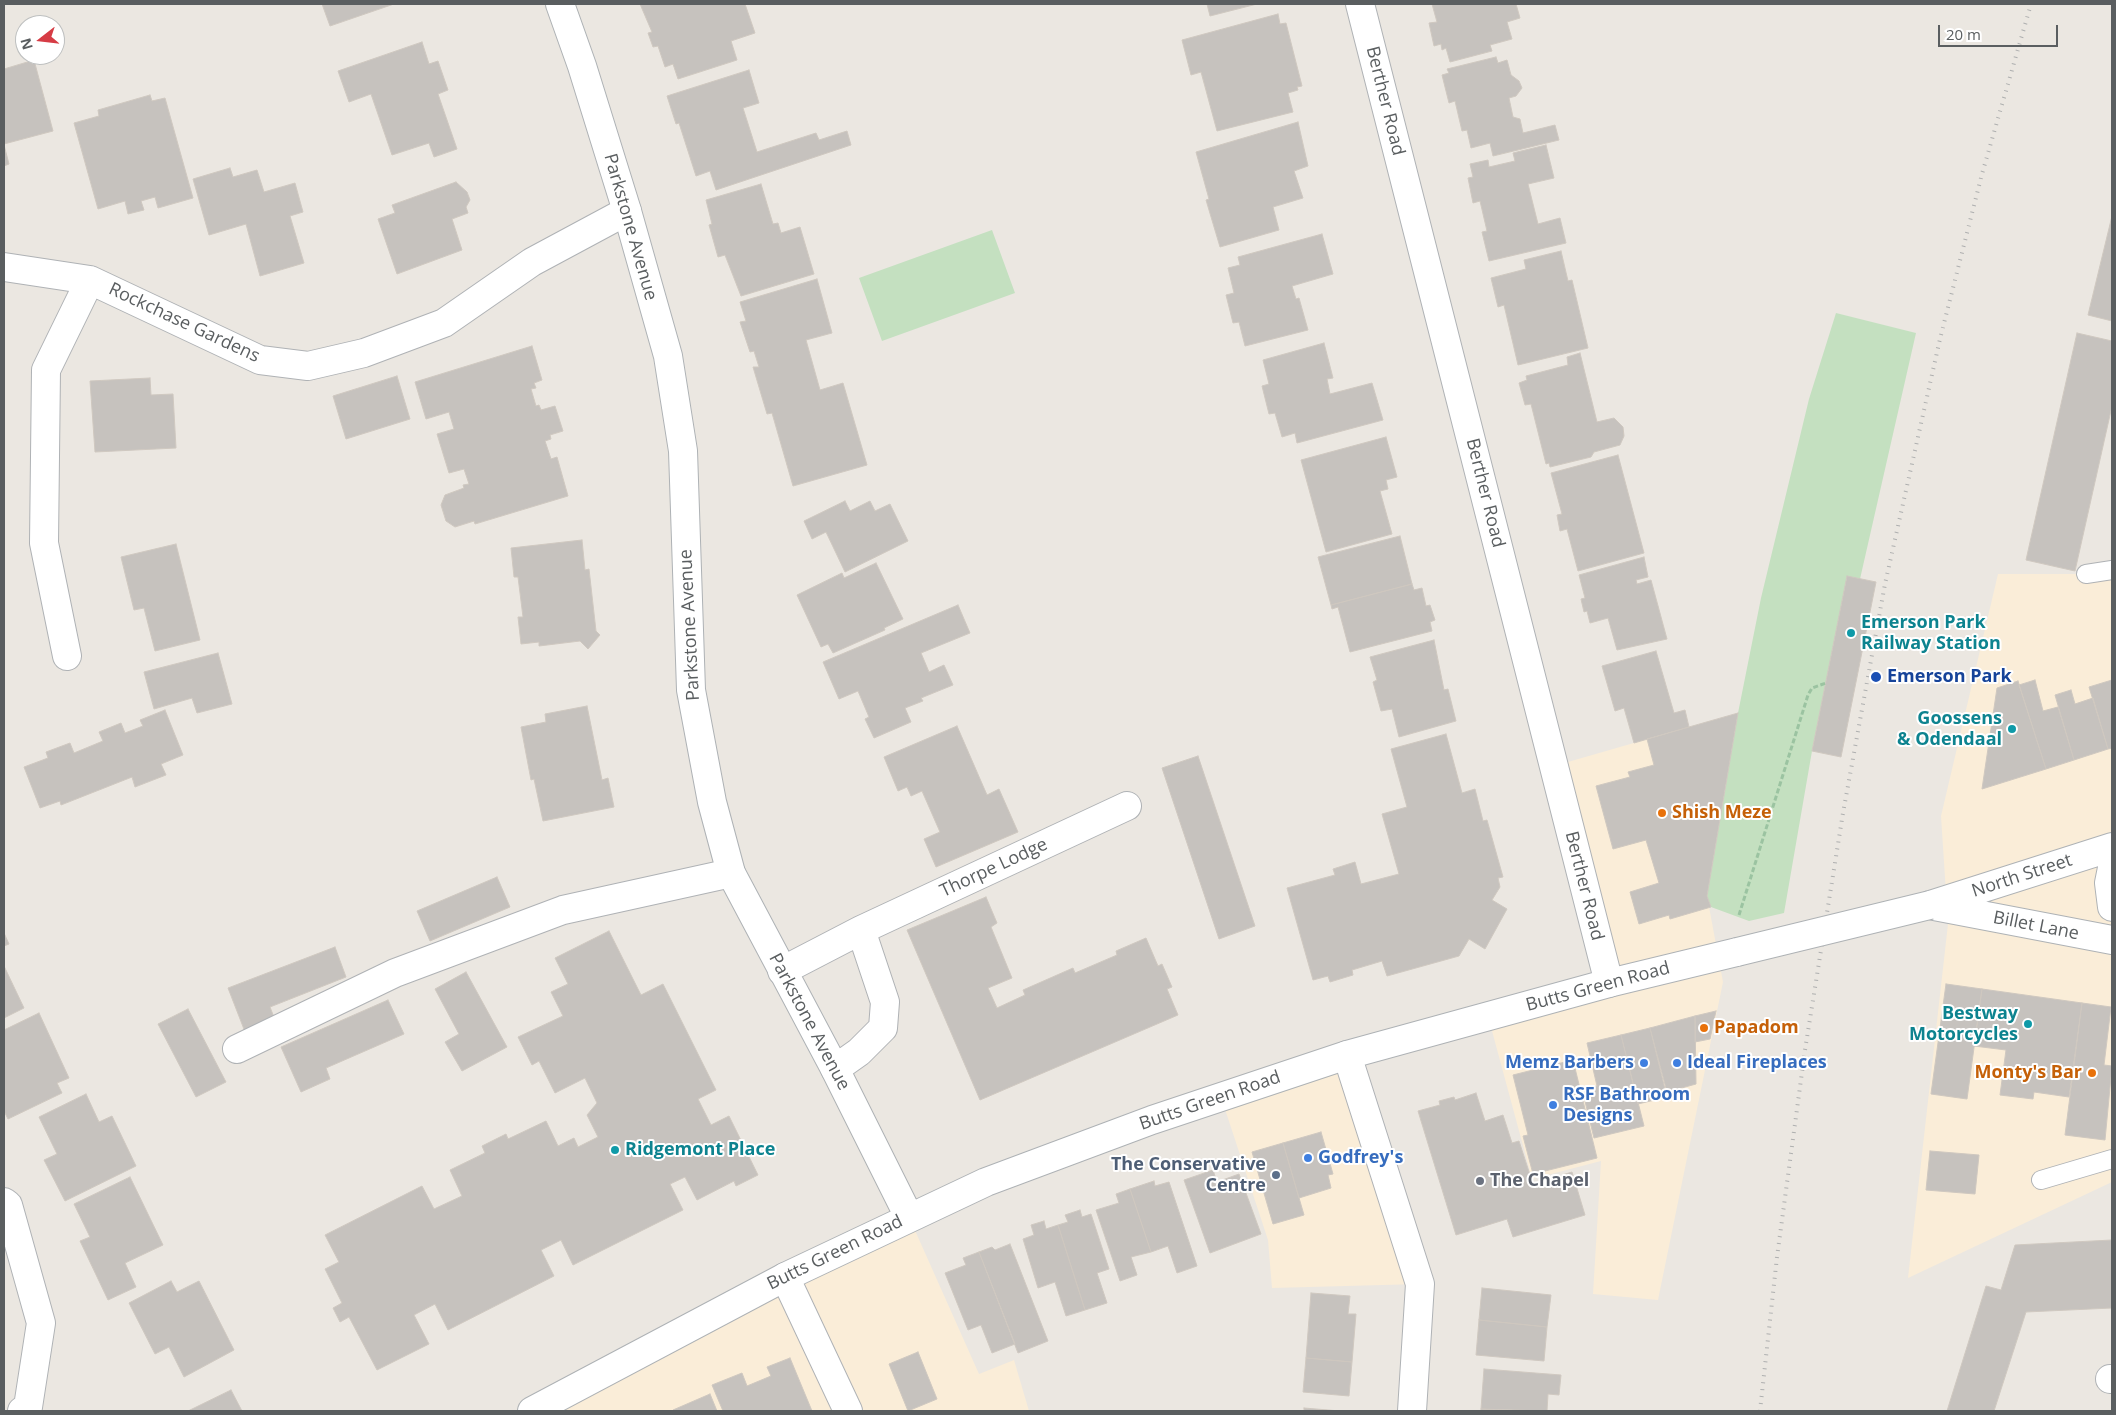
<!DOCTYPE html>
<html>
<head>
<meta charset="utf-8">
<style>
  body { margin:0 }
  #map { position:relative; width:2116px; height:1415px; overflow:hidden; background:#ebe7e1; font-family:"Open Sans",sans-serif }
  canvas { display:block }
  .frame { position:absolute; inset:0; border:5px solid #5a5e60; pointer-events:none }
  .north { position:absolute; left:15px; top:15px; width:50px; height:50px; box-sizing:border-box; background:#fff; border:1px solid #bdbfbf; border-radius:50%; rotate:254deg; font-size:14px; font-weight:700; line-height:20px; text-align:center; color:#5a5e60 }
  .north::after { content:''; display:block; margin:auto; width:18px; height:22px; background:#d63c45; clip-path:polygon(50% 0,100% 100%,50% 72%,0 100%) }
  .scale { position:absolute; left:1938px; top:25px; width:120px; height:22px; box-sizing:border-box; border:2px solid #5a5e60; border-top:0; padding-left:6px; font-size:15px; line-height:18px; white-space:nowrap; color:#5a5e60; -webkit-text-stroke:4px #fff; paint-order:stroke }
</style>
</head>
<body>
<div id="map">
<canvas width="2116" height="1415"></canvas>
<div class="frame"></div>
<div class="north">N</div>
<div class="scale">20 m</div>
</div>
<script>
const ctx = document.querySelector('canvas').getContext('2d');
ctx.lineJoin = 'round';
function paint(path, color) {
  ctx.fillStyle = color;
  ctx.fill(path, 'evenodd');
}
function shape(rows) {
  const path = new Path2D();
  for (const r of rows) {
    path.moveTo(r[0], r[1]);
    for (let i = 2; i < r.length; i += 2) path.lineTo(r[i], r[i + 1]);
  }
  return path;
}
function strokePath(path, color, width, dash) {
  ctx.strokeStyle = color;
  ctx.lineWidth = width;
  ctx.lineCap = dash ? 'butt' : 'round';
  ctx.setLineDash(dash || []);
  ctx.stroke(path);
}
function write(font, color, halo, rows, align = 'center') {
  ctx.font = font + ' "Open Sans",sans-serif';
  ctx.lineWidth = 4;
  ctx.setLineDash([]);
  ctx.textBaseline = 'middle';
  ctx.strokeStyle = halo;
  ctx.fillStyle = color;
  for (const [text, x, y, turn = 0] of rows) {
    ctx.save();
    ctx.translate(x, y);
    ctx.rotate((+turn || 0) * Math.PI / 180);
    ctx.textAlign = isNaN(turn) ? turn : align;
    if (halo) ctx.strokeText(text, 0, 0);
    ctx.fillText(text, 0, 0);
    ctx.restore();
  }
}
paint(shape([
  [2112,570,2112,1182,1908,1278,1948,924,1941,816,1998,574,2086,574],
  [1738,713,1707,896,1723,982,1658,1300,1593,1294,1601,1161,1532,1179,1488,1016,1609,983,1554,766],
  [1347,1055,1420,1284,1272,1288,1268,1240,1221,1097],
  [909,1217,979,1374,1014,1360,1029,1411,532,1411]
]), '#faedd8');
paint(shape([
  [992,230,1015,293,882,341,859,278],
  [1836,313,1916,333,1860,579,1847,577,1812,751,1784,913,1749,921,1711,907,1707,896,1738,713,1761,598,1809,399]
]), '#c4e0c0');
const building = shape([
  [322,4,394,4,330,26,322,4],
  [640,4,745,4,755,33,731,41,737,60,678,79,673,64,665,67,658,46,653,47,648,33,652,32,640,4],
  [1207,4,1257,4,1210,16,1207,4],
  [1432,4,1516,4,1520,18,1507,22,1512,39,1490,45,1492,51,1450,62,1446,48,1442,50,1441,44,1434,46,1429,23,1437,22,1432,4],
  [1278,14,1280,24,1286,23,1302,86,1297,87,1298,90,1288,93,1293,112,1217,131,1201,72,1191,75,1182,40,1278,14],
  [422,42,429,64,438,61,448,90,438,94,457,149,434,157,429,143,392,155,371,94,349,102,338,71,422,42],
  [1496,57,1498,63,1507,60,1511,75,1519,81,1522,88,1516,96,1509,98,1513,117,1520,119,1523,133,1555,125,1559,140,1493,156,1490,143,1471,148,1467,130,1462,131,1455,101,1449,103,1442,75,1449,73,1447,69,1496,57],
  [34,60,53,131,4,144,4,69,34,60],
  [749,70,759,103,743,108,757,152,816,133,819,140,847,131,851,145,716,190,710,171,696,176,679,123,676,124,667,96,749,70],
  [150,95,152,101,165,98,193,198,158,208,155,197,141,201,144,210,128,214,125,201,98,209,74,123,99,116,98,110,150,95],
  [1298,122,1308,166,1294,171,1303,198,1273,207,1279,230,1220,247,1206,200,1209,199,1196,152,1298,122],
  [4,145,9,164,4,166,4,145],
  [1546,145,1554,178,1528,184,1538,224,1560,218,1566,243,1489,261,1482,232,1487,231,1480,201,1473,203,1468,178,1473,177,1470,164,1488,160,1489,167,1515,161,1513,153,1546,145],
  [230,168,233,177,257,170,264,192,295,183,303,212,290,216,304,263,260,276,246,224,209,235,193,179,230,168],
  [456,182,467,192,470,200,466,207,468,213,452,219,462,250,397,274,378,219,395,213,392,205,456,182],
  [761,184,773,224,778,223,781,233,800,227,814,274,741,296,725,255,718,257,709,225,712,224,706,200,761,184],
  [2112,216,2112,321,2088,315,2112,216],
  [1322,234,1333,274,1292,286,1296,299,1299,298,1308,330,1245,346,1239,322,1233,323,1226,295,1234,293,1228,268,1240,265,1238,257,1322,234],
  [1561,251,1568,281,1572,280,1588,348,1518,365,1504,305,1498,307,1491,278,1526,269,1524,260,1561,251],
  [817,279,832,333,806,340,820,390,843,383,867,465,793,486,772,413,767,414,753,367,759,367,754,351,750,352,740,322,746,321,740,302,817,279],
  [2077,333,2112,341,2112,406,2075,571,2026,560,2077,333],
  [1324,343,1333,378,1327,379,1330,394,1372,383,1383,420,1297,443,1295,433,1282,437,1275,413,1269,414,1262,386,1269,384,1263,360,1324,343],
  [532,346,542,380,534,383,536,388,531,389,536,406,539,405,541,410,555,406,563,431,550,435,551,439,545,441,551,459,557,457,568,496,475,524,474,521,455,527,446,521,441,505,445,495,464,488,463,485,469,484,464,469,449,473,437,434,454,429,449,412,426,419,415,382,532,346],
  [1580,353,1597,422,1614,418,1623,427,1624,436,1620,445,1594,452,1591,457,1550,467,1549,463,1546,464,1531,404,1525,405,1519,383,1527,380,1526,376,1568,365,1567,357,1580,353],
  [397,376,410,419,346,439,333,396,397,376],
  [150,378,151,395,173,394,176,448,95,452,90,381,150,378],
  [1386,437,1397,477,1386,480,1388,489,1380,491,1392,534,1326,552,1301,460,1386,437],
  [1618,455,1644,553,1578,571,1567,529,1560,531,1557,515,1562,514,1551,473,1618,455],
  [845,501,850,511,870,501,875,511,890,504,908,541,845,572,826,532,812,539,804,521,845,501],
  [1400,536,1412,584,1331,605,1318,557,1400,536],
  [582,540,585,570,589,569,596,631,600,635,588,649,580,641,539,646,539,642,521,644,518,617,523,617,518,577,514,577,511,548,582,540],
  [176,544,200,640,155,651,144,608,134,610,121,557,176,544],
  [1644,557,1648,577,1636,580,1637,584,1651,580,1667,639,1617,650,1608,618,1590,623,1587,611,1584,612,1581,599,1585,598,1579,575,1644,557],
  [876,563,903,619,884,628,885,630,833,653,828,644,821,647,797,595,842,573,844,578,876,563],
  [1847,576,1876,582,1841,757,1812,751,1847,576],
  [1412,584,1414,590,1422,588,1426,606,1430,605,1435,620,1430,622,1432,631,1350,652,1338,607,1332,609,1331,605,1412,584],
  [958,605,970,633,921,653,929,672,944,665,953,685,921,698,923,701,905,708,911,722,874,738,865,719,869,717,858,691,839,699,823,662,958,605],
  [1434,640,1444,690,1448,689,1456,721,1399,737,1392,709,1381,711,1373,682,1377,680,1370,657,1434,640],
  [1656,651,1674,713,1685,710,1689,727,1634,743,1624,708,1615,711,1602,666,1656,651],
  [218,653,232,704,197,713,192,698,154,709,144,672,218,653],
  [2035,680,2043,711,2058,707,2074,760,2046,769,2019,685,2035,680],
  [2112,680,2112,748,2108,749,2089,687,2112,680],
  [2018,681,2046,769,1982,789,1997,688,2018,681],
  [2071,690,2075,704,2093,698,2108,749,2074,760,2055,695,2071,690],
  [587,706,602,780,608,778,614,807,543,821,534,779,531,780,521,727,546,722,545,714,587,706],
  [165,710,183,755,161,764,166,775,135,787,132,777,61,805,60,801,40,808,24,767,48,758,46,752,70,743,74,753,103,741,99,732,121,723,125,733,143,726,140,720,165,710],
  [1738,713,1707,896,1711,907,1670,919,1669,915,1639,924,1630,892,1659,883,1646,840,1613,849,1596,786,1630,777,1628,772,1654,765,1647,739,1738,713],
  [957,726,987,795,999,789,1018,832,936,867,924,839,940,832,922,791,911,796,907,787,898,791,884,757,957,726],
  [1446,734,1462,793,1475,789,1483,821,1487,820,1503,877,1498,878,1500,887,1492,900,1507,909,1485,949,1469,939,1459,956,1387,976,1382,961,1352,970,1353,975,1330,982,1328,976,1313,980,1287,888,1335,875,1333,869,1355,862,1361,884,1399,874,1382,814,1407,807,1391,749,1446,734],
  [1198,756,1255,926,1219,939,1162,768,1198,756],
  [497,877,510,907,430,941,417,911,497,877],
  [986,897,997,923,991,927,1012,978,988,988,997,1008,1025,995,1023,990,1073,968,1075,973,1117,955,1116,951,1146,938,1158,966,1162,964,1172,987,1167,989,1178,1015,980,1100,907,930,986,897],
  [609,931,641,995,663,984,716,1090,698,1099,711,1125,729,1116,758,1175,736,1186,734,1181,697,1200,685,1177,670,1184,683,1210,573,1265,561,1240,541,1250,554,1276,448,1330,435,1304,414,1315,429,1344,377,1370,349,1317,340,1322,333,1308,342,1303,325,1269,339,1262,325,1235,422,1186,434,1209,462,1196,450,1170,485,1153,482,1146,506,1134,508,1139,546,1121,558,1146,574,1138,578,1147,598,1137,587,1115,597,1103,585,1078,555,1093,539,1061,532,1065,518,1037,563,1016,551,992,568,984,555,958,609,931],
  [4,933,9,944,4,946,4,933],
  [335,947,346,977,270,1007,277,1025,247,1037,228,988,335,947],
  [4,966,24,1008,4,1018,4,966],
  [466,972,507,1047,462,1071,445,1042,459,1034,435,989,466,972],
  [1946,984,1982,989,1967,1099,1931,1094,1946,984],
  [1982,989,2082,1003,2069,1097,2034,1092,2033,1099,2000,1095,2006,1050,1974,1046,1982,989],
  [388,1000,404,1034,326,1068,330,1079,301,1092,281,1047,388,1000],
  [2082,1003,2111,1007,2104,1065,2112,1066,2105,1140,2065,1135,2082,1003],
  [188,1009,226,1082,196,1097,158,1024,188,1009],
  [1716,1011,1710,1039,1695,1042,1695,1016,1716,1011],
  [39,1013,69,1078,57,1083,62,1093,8,1119,4,1111,4,1030,39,1013],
  [1695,1016,1696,1084,1667,1092,1650,1028,1695,1016],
  [1650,1028,1667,1097,1638,1104,1621,1035,1650,1028],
  [1621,1035,1644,1126,1594,1138,1582,1089,1597,1086,1587,1043,1621,1035],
  [1573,1060,1597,1158,1533,1174,1523,1136,1528,1135,1513,1075,1573,1060],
  [1476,1093,1485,1121,1503,1115,1512,1143,1519,1141,1533,1184,1572,1172,1585,1215,1513,1237,1507,1219,1456,1235,1418,1111,1440,1105,1439,1101,1454,1097,1455,1100,1476,1093],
  [86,1094,99,1122,112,1116,136,1166,65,1201,44,1160,57,1154,39,1117,86,1094],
  [1321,1132,1333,1174,1328,1175,1331,1188,1299,1198,1283,1143,1321,1132],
  [1283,1143,1304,1215,1273,1224,1252,1152,1283,1143],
  [1930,1151,1979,1155,1975,1194,1926,1190,1930,1151],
  [1213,1170,1217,1182,1239,1174,1261,1234,1210,1253,1184,1180,1213,1170],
  [130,1177,163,1245,125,1263,136,1287,108,1300,80,1241,90,1237,74,1204,130,1177],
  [1154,1181,1155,1186,1169,1182,1197,1266,1177,1273,1168,1246,1151,1252,1130,1189,1154,1181],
  [1130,1189,1151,1252,1131,1257,1137,1275,1120,1281,1096,1210,1119,1203,1116,1194,1130,1189],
  [1080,1210,1082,1217,1091,1214,1109,1269,1097,1273,1107,1303,1085,1310,1058,1225,1068,1222,1065,1215,1080,1210],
  [1044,1221,1046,1229,1058,1225,1085,1310,1066,1316,1055,1282,1038,1288,1023,1239,1034,1235,1031,1225,1044,1221],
  [2112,1240,2112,1308,2026,1312,1994,1411,1947,1411,1986,1286,2001,1290,2015,1245,2112,1240],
  [1010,1244,1048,1341,1018,1353,979,1252,992,1247,995,1250,1010,1244],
  [979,1252,1015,1344,992,1353,981,1325,968,1330,945,1273,966,1265,963,1258,979,1252],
  [171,1281,177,1292,199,1281,234,1350,184,1377,169,1347,155,1354,129,1303,171,1281],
  [1482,1288,1551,1295,1547,1327,1479,1320,1482,1288],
  [1311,1293,1350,1296,1348,1314,1356,1314,1352,1362,1306,1358,1311,1293],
  [1479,1320,1547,1327,1544,1361,1476,1355,1479,1320],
  [918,1352,937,1399,908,1411,889,1364,918,1352],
  [790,1358,812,1411,723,1411,712,1385,742,1373,747,1386,771,1376,767,1367,790,1358],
  [1306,1358,1352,1362,1349,1396,1303,1392,1306,1358],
  [1484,1369,1561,1375,1559,1395,1548,1394,1547,1411,1481,1409,1484,1369],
  [231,1390,242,1411,188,1411,231,1390],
  [710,1394,717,1411,674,1411,673,1410,710,1394],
  [1304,1408,1340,1411,1304,1411,1304,1408],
  [1481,1409,1512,1411,1481,1411,1481,1409]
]);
paint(building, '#c6c2be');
strokePath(building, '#cfc8c0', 1);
const lane = shape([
  [2086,574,2112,570],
  [2041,1180,2112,1159]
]);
const street = shape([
  [1360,4,1609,983],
  [4,267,90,280,260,360,308,366,364,353,444,323,532,262,627,211],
  [67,656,44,543,46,370,90,280],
  [782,971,861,930,1127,806],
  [237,1049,395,973,563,910,731,873],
  [1347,1055,1420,1284,1412,1411],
  [835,1069,859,1052,883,1028,885,1002,861,930],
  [4,1202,8,1205,41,1323,28,1407,22,1411],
  [785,1277,848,1411],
  [2110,1379,2112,1379]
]);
const secondary = shape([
  [560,4,582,66,627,211,668,356,683,451,691,690,712,802,731,873,835,1069,909,1217],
  [2112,868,2109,883,2112,907],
  [1930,905,2112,847],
  [1934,906,2112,940],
  [532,1411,785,1277,986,1182,1152,1120,1347,1055,1609,983,1737,952]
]);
strokePath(lane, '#afb2b5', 20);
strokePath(street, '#afb2b5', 30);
strokePath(secondary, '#aeb2b5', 30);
strokePath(shape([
  [1739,915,1808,695,1812,688,1826,683]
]), '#9bc3a1', 3, [5, 2.5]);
strokePath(lane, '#fff', 18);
strokePath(street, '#fff', 28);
strokePath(secondary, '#fff', 28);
strokePath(shape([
  [1760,1411,1777,1257,1805,1050,1843,813,1885,584,1940,339,1982,174,2031,4]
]), '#aeafaf', 4, [1, 6]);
const secondaryBridge = shape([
  [1737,952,1930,905]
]);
strokePath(secondaryBridge, '#aeb2b5', 30, []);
strokePath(secondaryBridge, '#fff', 28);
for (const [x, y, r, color] of [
  [1851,633,5,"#0f9aa8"],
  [1876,677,6,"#1a4fb4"],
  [2012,729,5,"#0f9aa8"],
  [1662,813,5,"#e8710a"],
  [2028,1024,5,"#0f9aa8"],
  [1704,1028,5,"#e8710a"],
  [1644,1063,5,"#3f7fe0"],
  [1677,1063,5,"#3f7fe0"],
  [2092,1073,5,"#e8710a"],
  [1553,1105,5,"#3f7fe0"],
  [615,1150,5,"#0f9aa8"],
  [1308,1158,5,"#3f7fe0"],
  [1276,1175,5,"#5c6f8a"],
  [1480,1181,5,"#6b7280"]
]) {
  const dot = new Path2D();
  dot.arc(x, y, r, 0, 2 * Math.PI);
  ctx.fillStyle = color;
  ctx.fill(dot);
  strokePath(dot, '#fff', 2);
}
write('18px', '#5a5e60', '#fff', [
  ["Berther Road",1385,101,76],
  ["Parkstone Avenue",630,227,74],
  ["Rockchase Gardens",184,323,25],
  ["Berther Road",1485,493,76],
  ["Parkstone Avenue",690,625,-93],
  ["Thorpe Lodge",994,868,-25],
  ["North Street",2022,876,-18],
  ["Berther Road",1584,886,76],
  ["Billet Lane",2036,926,11],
  ["Butts Green Road",1598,987,-15],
  ["Parkstone Avenue",809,1022,62],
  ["Butts Green Road",1210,1101,-19],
  ["Butts Green Road",835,1253,-26]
]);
write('bold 18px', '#0d838f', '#fff', [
  ["Emerson Park",1861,623],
  ["Railway Station",1861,644],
  ["Goossens",2002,719,"right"],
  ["& Odendaal",2002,740,"right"],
  ["Bestway",2018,1014,"right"],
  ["Motorcycles",2018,1035,"right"],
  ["Ridgemont Place",625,1150]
], 'left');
write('bold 18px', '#164399', '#fff', [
  ["Emerson Park",1887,677]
], 'left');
write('bold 18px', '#c56008', '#fff', [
  ["Shish Meze",1672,813],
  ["Papadom",1714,1028],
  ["Monty's Bar",2082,1073,"right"]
], 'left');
write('bold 18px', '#366cbe', '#fff', [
  ["Memz Barbers",1634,1063,"right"],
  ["Ideal Fireplaces",1687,1063],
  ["RSF Bathroom",1563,1095],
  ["Designs",1563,1116],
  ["Godfrey's",1318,1158]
], 'left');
write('bold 18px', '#4e5e75', '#fff', [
  ["The Conservative",1266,1165],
  ["Centre",1266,1186]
], 'right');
write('bold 18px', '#5b616d', '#fff', [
  ["The Chapel",1490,1181]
], 'left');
</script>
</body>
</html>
